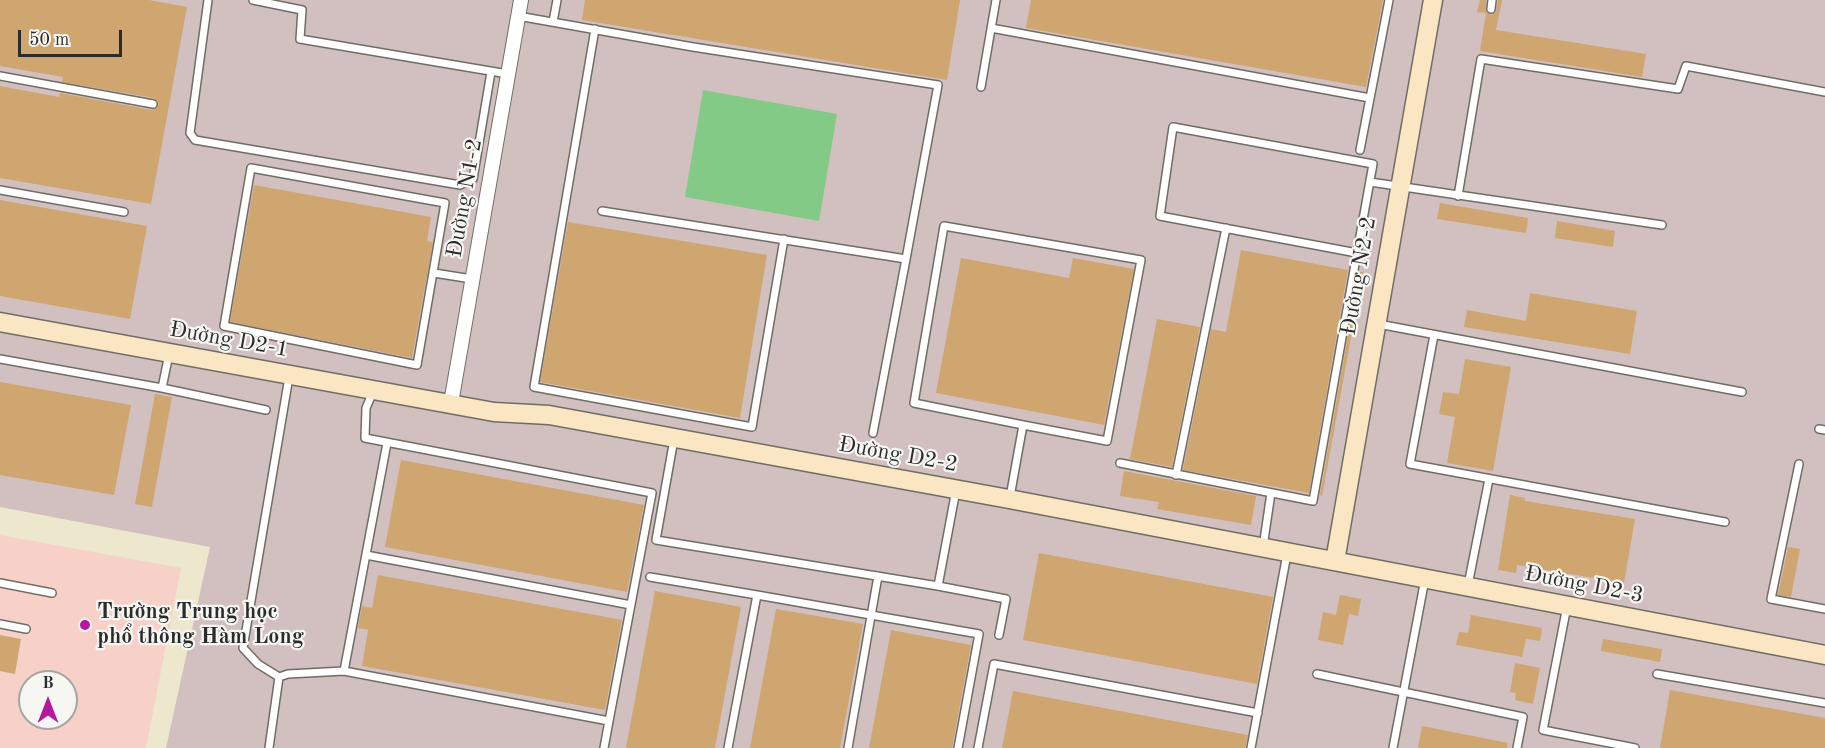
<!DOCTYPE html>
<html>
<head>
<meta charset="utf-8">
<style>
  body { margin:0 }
  #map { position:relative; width:1825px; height:748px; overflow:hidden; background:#ece7cd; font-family:"Old Standard TT",serif }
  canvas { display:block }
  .north { position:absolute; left:18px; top:670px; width:60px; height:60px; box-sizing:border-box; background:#f6f6f2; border:2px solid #a5a5a2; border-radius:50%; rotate:0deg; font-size:16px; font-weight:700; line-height:24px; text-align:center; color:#2b2b2b }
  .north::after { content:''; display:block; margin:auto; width:21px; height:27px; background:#b5179e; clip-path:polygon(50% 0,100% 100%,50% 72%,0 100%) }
  .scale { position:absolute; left:18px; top:30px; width:104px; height:27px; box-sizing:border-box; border:3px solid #2b2b2b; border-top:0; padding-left:8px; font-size:18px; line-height:21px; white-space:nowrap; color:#2b2b2b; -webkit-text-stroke:4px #f6f6f2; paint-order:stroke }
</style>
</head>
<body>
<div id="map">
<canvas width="1825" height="748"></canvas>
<div class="north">B</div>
<div class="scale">50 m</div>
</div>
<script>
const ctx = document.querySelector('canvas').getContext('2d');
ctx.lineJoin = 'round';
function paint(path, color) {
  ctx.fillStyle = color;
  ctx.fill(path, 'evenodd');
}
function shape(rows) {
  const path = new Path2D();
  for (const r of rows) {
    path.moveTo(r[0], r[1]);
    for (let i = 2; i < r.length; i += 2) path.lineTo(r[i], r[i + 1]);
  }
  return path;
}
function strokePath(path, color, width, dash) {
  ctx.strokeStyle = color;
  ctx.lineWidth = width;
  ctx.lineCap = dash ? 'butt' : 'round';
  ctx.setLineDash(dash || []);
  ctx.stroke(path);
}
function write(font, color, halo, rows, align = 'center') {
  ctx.font = font + ' "Old Standard TT",serif';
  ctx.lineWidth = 4.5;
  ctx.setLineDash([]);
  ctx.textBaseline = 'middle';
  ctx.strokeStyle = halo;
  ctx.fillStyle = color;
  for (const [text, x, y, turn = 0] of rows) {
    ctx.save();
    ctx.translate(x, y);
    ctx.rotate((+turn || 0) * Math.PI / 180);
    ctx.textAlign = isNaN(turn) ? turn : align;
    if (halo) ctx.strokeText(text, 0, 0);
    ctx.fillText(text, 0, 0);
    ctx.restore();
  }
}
paint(shape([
  [0,535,181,568,146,748,0,748],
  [30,682,66,682,66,718,30,718]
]), '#f7d1c7');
paint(shape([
  [0,0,1825,0,1825,748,166,748,210,547,0,507]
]), '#d2bfc0');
paint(shape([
  [703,90,837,114,819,221,685,197]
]), '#82ca85');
paint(shape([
  [0,0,149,0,187,7,151,204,0,178,0,86,59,97,60,93,152,110,159,104,154,98,62,82,63,77,0,66],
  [585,0,960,0,947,80,582,20],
  [1031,0,1383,0,1366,87,1026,28],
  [1480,0,1486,0,1486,11,1491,15,1496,12,1498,0,1502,0,1496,30,1646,54,1642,77,1480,51,1486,13,1477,12],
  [254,185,431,217,427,241,433,242,412,358,230,322],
  [0,200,147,226,130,319,0,296],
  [1440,203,1528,218,1526,233,1437,219],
  [1557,221,1615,231,1613,247,1555,238],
  [568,222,767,255,740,418,540,382],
  [1241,250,1348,270,1309,493,1183,470,1211,329,1226,332],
  [961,258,1069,278,1073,258,1134,269,1104,425,936,393],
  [1359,272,1363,272,1322,496,1320,495],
  [1530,293,1637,311,1630,354,1464,327,1467,310,1526,321],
  [1157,319,1200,327,1172,467,1130,459],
  [1465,359,1511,367,1493,471,1447,463,1455,417,1439,414,1443,392,1459,394],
  [0,382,131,405,114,495,0,475],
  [155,394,172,397,152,507,135,504],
  [401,460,644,505,627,592,385,547],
  [1124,471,1256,496,1251,525,1157,509,1159,502,1120,496],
  [1510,495,1525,498,1525,501,1635,519,1624,583,1517,565,1516,573,1498,570],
  [1788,547,1800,549,1791,597,1778,595],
  [1039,553,1273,597,1257,684,1023,640],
  [378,575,622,620,605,710,362,666,368,630,358,628,362,606,372,608],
  [655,591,741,607,715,748,626,748],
  [1340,595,1361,599,1358,616,1349,614,1343,645,1318,640,1323,612,1336,615],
  [776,609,863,624,840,748,750,748],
  [1471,615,1542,628,1540,641,1526,639,1522,657,1456,645,1459,632,1468,633],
  [891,630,971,645,952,748,869,748],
  [0,635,21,639,15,674,0,671],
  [1603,639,1662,649,1660,662,1601,651],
  [1515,663,1540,668,1533,704,1515,700,1516,693,1510,692],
  [1670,690,1825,718,1825,748,1660,748],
  [1013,691,1248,735,1245,748,1002,748],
  [1422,726,1508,743,1507,748,1418,748]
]), '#cfa66f');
const lane = shape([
  [208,0,190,133,195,140,460,185,473,179,491,72],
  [253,0,302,10,300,39,508,74],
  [1491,9,1492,0],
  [518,16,693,47,938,85,906,259,602,211],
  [553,22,557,0],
  [991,28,1370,98],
  [595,29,534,387,752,427,784,239],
  [0,76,153,104],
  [981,87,996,0],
  [1360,150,1389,0],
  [251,168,445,203,417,365,224,326,251,168],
  [1370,182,1662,225],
  [0,190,124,212],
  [1458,196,1481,59,1678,89,1686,66,1825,92],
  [434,273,472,279],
  [1378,324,1742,392],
  [1434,335,1410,464,1725,522],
  [169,354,162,388,266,410],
  [0,359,162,388],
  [373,392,366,408,365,438,652,493,609,721,344,671,387,443],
  [1819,429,1825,430],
  [873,433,906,259],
  [674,439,656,540,938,586,956,490],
  [1120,463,1313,501,1357,253,1373,164,1173,127,1160,216,1357,253],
  [1799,464,1771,599,1825,609],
  [1176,475,1226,228],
  [1010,497,1023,425,1107,441,1141,260,944,226,914,403,1023,425],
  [1263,547,1271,493],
  [366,555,631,605],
  [650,577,757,595,728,748],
  [0,583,52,593],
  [1468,585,1489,479],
  [938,586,1006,599,999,635],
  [757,595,979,634,958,748],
  [1567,606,1543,730,1635,748],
  [0,624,26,629],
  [1317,674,1523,717,1517,748],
  [1657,674,1825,703],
  [279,677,258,664,243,648,289,377],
  [269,748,279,677,288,674,344,671],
  [604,748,609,721],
  [848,748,878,576],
  [978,748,994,664,1258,713],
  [1251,748,1287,554],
  [1393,748,1425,579]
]);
const street = shape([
  [451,403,521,0]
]);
const secondary = shape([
  [0,322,494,412,549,415,1009,499,1825,655],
  [1335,561,1433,0]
]);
strokePath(lane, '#6f6d64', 10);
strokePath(street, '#6f6d64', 16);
strokePath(secondary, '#6f6d64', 21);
strokePath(lane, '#fff', 7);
strokePath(street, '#fff', 14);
strokePath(secondary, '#fbe6c4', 18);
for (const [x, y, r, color] of [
  [85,625,6,"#b5179e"]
]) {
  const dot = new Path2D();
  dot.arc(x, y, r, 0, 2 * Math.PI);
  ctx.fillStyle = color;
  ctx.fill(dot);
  strokePath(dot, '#f6f6f2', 2);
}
write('22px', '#2b2b2b', '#f6f6f2', [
  ["Đường N1-2",465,198,-80],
  ["Đường N2-2",1359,276,-80],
  ["Đường D2-1",229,340,10],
  ["Đường D2-2",898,455,10],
  ["Đường D2-3",1584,585,11]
]);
write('bold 22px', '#2b2b2b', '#f6f6f2', [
  ["Trường Trung học",97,612],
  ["phổ thông Hàm Long",97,637]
], 'left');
</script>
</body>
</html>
